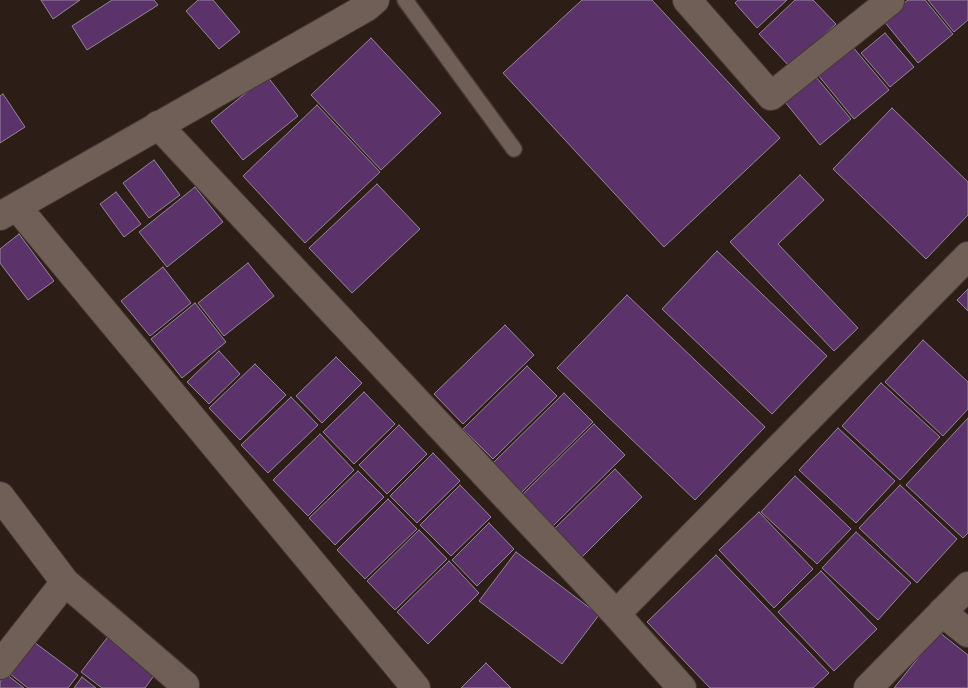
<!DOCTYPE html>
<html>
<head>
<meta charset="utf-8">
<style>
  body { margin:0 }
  canvas { display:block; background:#2c1d16 }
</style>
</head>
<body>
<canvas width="968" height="688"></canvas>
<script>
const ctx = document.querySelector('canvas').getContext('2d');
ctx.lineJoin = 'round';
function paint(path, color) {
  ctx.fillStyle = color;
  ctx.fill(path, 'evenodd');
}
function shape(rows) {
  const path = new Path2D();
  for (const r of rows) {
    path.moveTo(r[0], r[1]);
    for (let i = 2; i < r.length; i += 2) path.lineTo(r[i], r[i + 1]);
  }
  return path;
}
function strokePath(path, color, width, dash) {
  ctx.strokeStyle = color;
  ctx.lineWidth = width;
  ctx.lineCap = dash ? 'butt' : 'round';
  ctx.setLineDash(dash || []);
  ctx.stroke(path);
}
const building = shape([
  [41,0,80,0,53,19,41,0],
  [112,0,154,0,158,5,87,50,72,26,112,0],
  [198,0,213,0,240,32,219,49,186,11,198,0],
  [582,0,652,0,780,138,664,247,503,73,582,0],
  [738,0,787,0,757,28,735,3,738,0],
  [795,0,813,0,836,24,790,67,759,34,795,0],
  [908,0,925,0,953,34,918,63,883,20,908,0],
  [928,0,968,0,968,20,954,32,928,0],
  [885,33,914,67,890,87,861,53,885,33],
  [371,38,441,113,381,170,311,95,371,38],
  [852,46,889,90,854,119,818,75,852,46],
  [267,76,298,116,243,160,211,121,267,76],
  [816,77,851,119,820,145,785,102,816,77],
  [3,94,25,127,0,143,0,96,3,94],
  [317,105,380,172,305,243,243,176,317,105],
  [892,108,968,182,968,215,926,259,833,169,892,108],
  [154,160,180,195,149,218,123,183,154,160],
  [800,175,824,200,778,244,858,328,834,351,730,242,800,175],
  [377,184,420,229,352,293,309,248,377,184],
  [195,187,223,222,167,267,139,232,195,187],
  [116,192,141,224,124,237,100,204,116,192],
  [19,234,54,281,28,300,0,263,0,249,19,234],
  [717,251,827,356,772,414,662,309,717,251],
  [248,263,274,296,224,336,198,303,248,263],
  [163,267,191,303,150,336,121,301,163,267],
  [968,289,968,311,957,300,968,289],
  [627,295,765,427,695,500,557,368,627,295],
  [195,303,226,342,182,378,151,339,195,303],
  [505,325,534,355,463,424,434,394,505,325],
  [923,340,968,382,968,409,943,436,885,382,923,340],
  [219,351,240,374,209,404,187,382,219,351],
  [336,357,362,383,322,423,296,396,336,357],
  [255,364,286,395,240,440,209,408,255,364],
  [527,366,557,396,493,459,463,429,527,366],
  [881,383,940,437,900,480,842,426,881,383],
  [364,392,395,424,354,464,323,432,364,392],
  [564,393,593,422,521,493,492,464,564,393],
  [291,397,318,425,268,473,241,445,291,397],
  [968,418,968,533,963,538,906,485,968,418],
  [594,424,625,455,553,526,523,494,594,424],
  [399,425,427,454,387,494,359,465,399,425],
  [838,428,895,481,856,523,799,470,838,428],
  [320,434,354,470,308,516,273,480,320,434],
  [433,453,460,481,417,523,390,496,433,453],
  [615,469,642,497,581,558,553,530,615,469],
  [358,471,384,497,335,545,309,518,358,471],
  [795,476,851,529,817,564,761,512,795,476],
  [460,485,491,517,451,556,420,525,460,485],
  [900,485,957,539,917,583,859,528,900,485],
  [388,499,417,529,365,579,337,550,388,499],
  [759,512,813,569,774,608,719,550,759,512],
  [489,523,514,549,477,586,452,560,489,523],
  [419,530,447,559,395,610,367,581,419,530],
  [856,532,911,583,878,620,822,568,856,532],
  [516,552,599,615,562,664,479,601,516,552],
  [716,555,829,673,813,688,710,688,647,622,716,555],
  [449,561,479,593,428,644,397,612,449,561],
  [821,571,877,629,834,671,778,612,821,571],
  [939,632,968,655,968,688,894,688,939,632],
  [110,634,158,670,145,688,102,688,81,672,110,634],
  [34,642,78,675,68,688,28,688,10,674,34,642],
  [486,663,511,688,461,688,486,663],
  [6,674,24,688,0,688,0,682,6,674],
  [82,677,96,688,74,688,82,677]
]);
paint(building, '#5c326b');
strokePath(building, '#928796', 1);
const service = shape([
  [405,0,514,149]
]);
const minor = shape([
  [687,0,771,96,890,1],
  [158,125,616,614,682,688],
  [17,207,416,688],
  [0,496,65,582,0,665],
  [65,582,185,685,183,688],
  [942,612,968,633],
  [616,614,968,256],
  [868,688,968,586]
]);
const tertiary = shape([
  [0,216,367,7,375,0]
]);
strokePath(service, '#463935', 18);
strokePath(minor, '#463935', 30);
strokePath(tertiary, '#463935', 30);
strokePath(service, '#705f57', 15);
strokePath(minor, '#705f57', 28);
strokePath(tertiary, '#705f57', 28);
</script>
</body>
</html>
